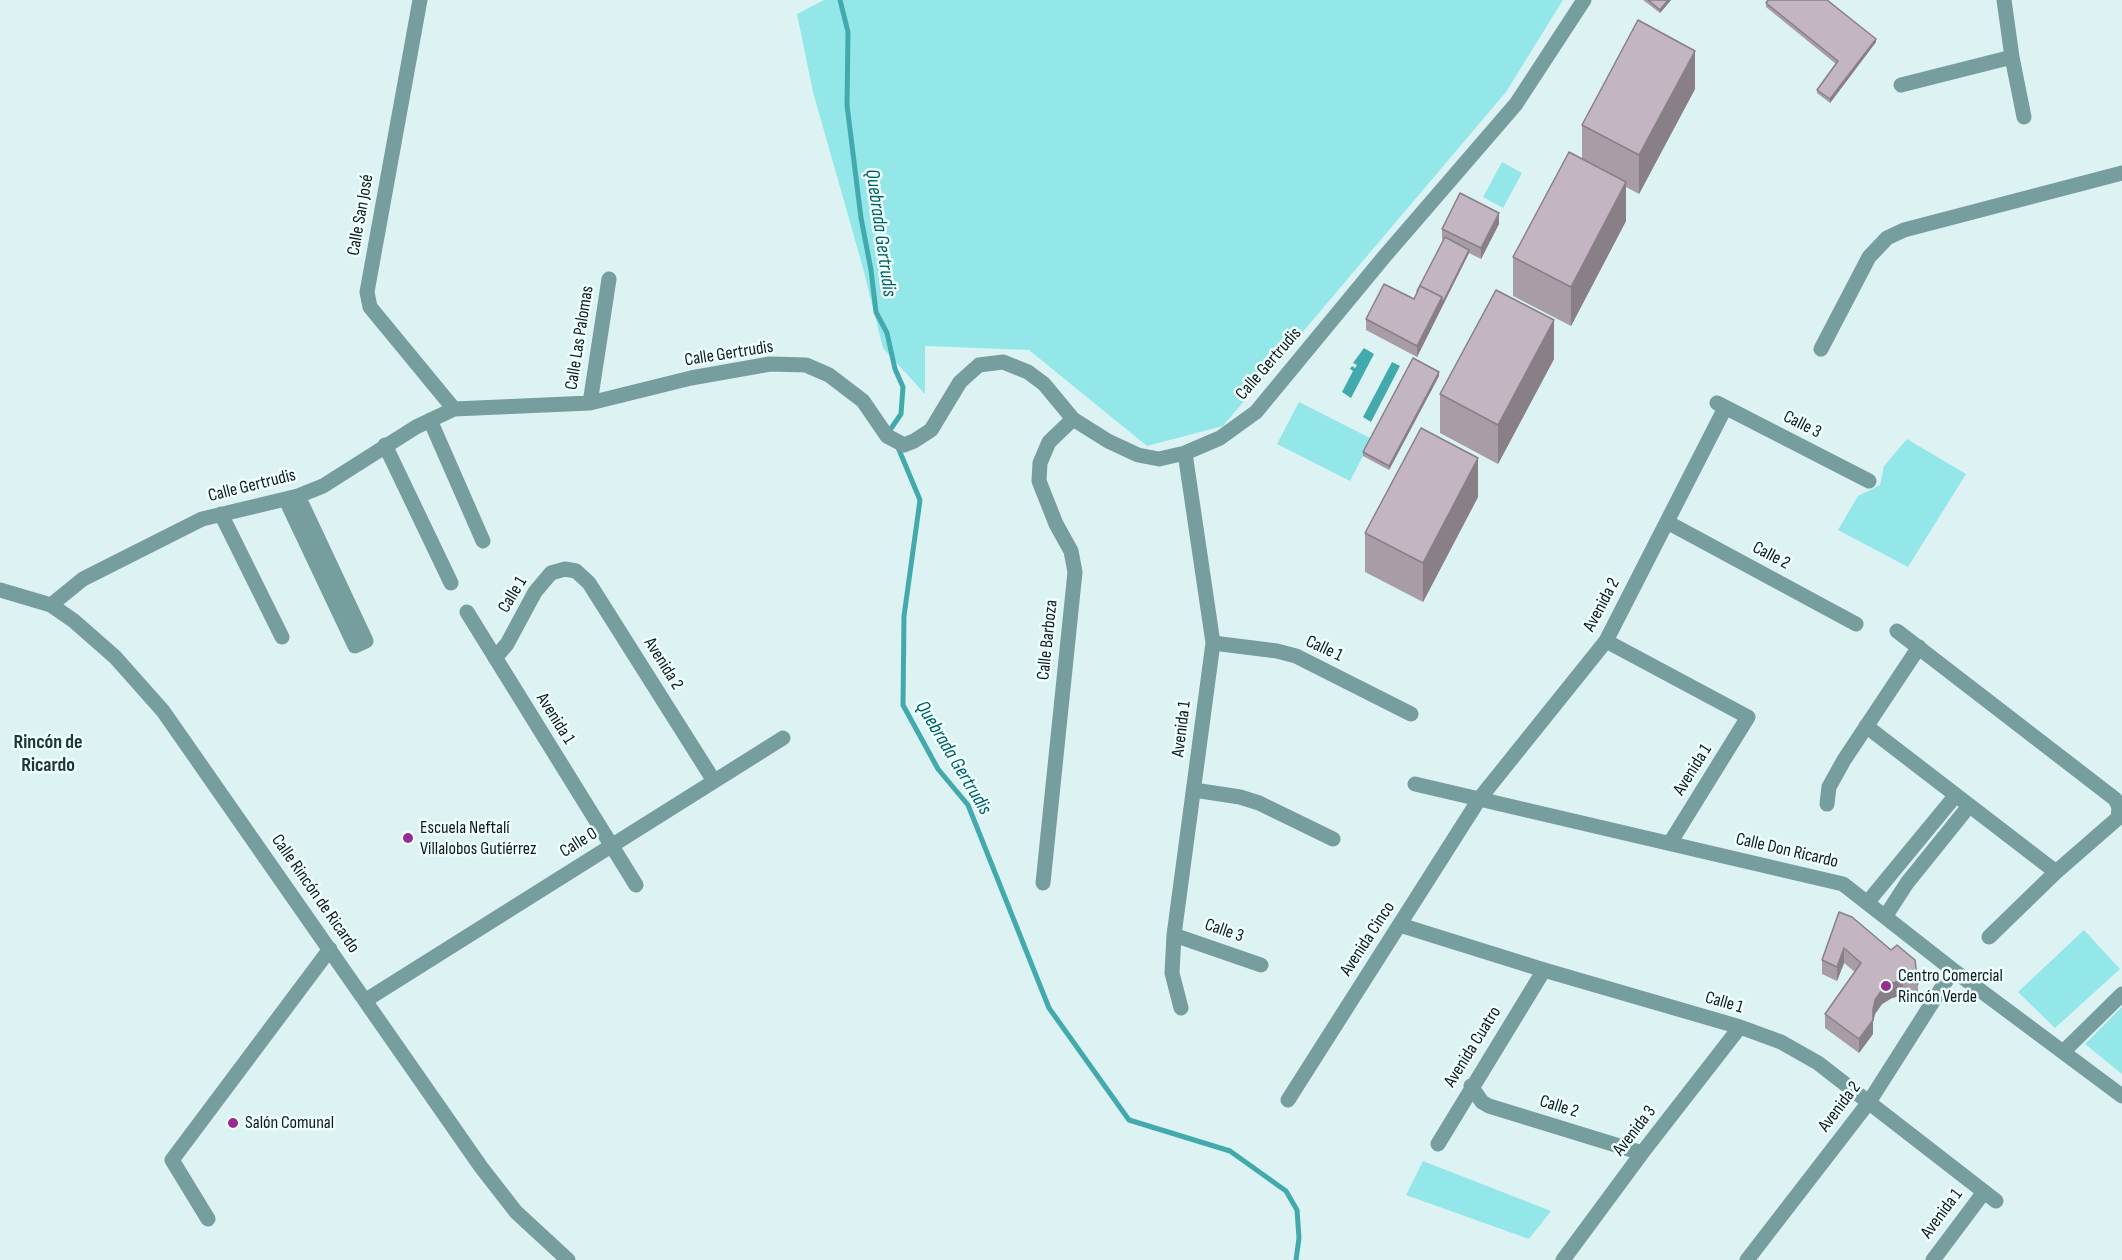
<!DOCTYPE html>
<html>
<head>
<meta charset="utf-8">
<style>
  body { margin:0 }
  canvas { display:block; background:#ddf2f3 }
</style>
</head>
<body>
<canvas width="2122" height="1260"></canvas>
<script>
const ctx = document.querySelector('canvas').getContext('2d');
ctx.lineJoin = 'round';
function paint(path, color) {
  ctx.fillStyle = color;
  ctx.fill(path, 'evenodd');
}
function shape(rows) {
  const path = new Path2D();
  for (const r of rows) {
    path.moveTo(r[0], r[1]);
    for (let i = 2; i < r.length; i += 2) path.lineTo(r[i], r[i + 1]);
  }
  return path;
}
function strokePath(path, color, width, dash) {
  ctx.strokeStyle = color;
  ctx.lineWidth = width;
  ctx.lineCap = dash ? 'butt' : 'round';
  ctx.setLineDash(dash || []);
  ctx.stroke(path);
}
function write(font, color, halo, rows, align = 'center') {
  ctx.font = font + ' "Sofia Sans Condensed",sans-serif';
  ctx.lineWidth = 5;
  ctx.setLineDash([]);
  ctx.textBaseline = 'middle';
  ctx.strokeStyle = halo;
  ctx.fillStyle = color;
  for (const [text, x, y, turn = 0] of rows) {
    ctx.save();
    ctx.translate(x, y);
    ctx.rotate((+turn || 0) * Math.PI / 180);
    ctx.textAlign = isNaN(turn) ? turn : align;
    if (halo) ctx.strokeText(text, 0, 0);
    ctx.fillText(text, 0, 0);
    ctx.restore();
  }
}
paint(shape([
  [824,0,1563,0,1506,92,1223,426,1147,446,1029,350,925,346,925,394,883,348,863,268,813,92,797,14],
  [1502,162,1522,173,1503,208,1483,197],
  [1299,402,1372,439,1350,481,1277,444],
  [1907,439,1966,474,1908,567,1838,530,1858,496,1880,485,1884,466],
  [2084,930,2120,969,2055,1028,2018,992],
  [2122,1007,2122,1074,2085,1044],
  [1423,1161,1551,1211,1529,1239,1406,1195]
]), '#94e7e8');
paint(shape([
  [1364,348,1374,354,1351,398,1342,392,1353,371,1350,369,1352,366,1355,368,1357,365,1353,363],
  [1392,362,1400,366,1371,422,1363,417]
]), '#42aaad');
strokePath(shape([
  [840,0,848,32,847,105,861,218,871,270,876,312,887,333,895,369,903,387,901,414,890,430,892,434],
  [897,445,920,500,904,616,903,705,938,769,968,805,1049,1008,1129,1120,1230,1151,1286,1191,1297,1210,1299,1238,1296,1260]
]), '#42aaad', 5);
strokePath(shape([
  [420,0,367,292,370,307,454,409],
  [2004,0,2012,57,2024,117],
  [1901,85,2012,57],
  [1821,349,1869,257,1887,238,1904,230,2122,173],
  [590,403,609,279],
  [1717,403,1869,481],
  [430,420,483,541],
  [385,445,451,583],
  [286,500,355,646,366,641,298,496],
  [221,514,282,637],
  [1667,522,1856,624],
  [0,590,51,605,74,621,115,657,163,711,481,1167,516,1212,568,1260],
  [51,605,83,579,202,519,298,496,323,486,416,427,454,409,590,403,691,378,770,364,806,365,829,375,863,401,887,436,904,445,914,441,931,430,960,382,979,365,1003,362,1028,372,1044,384,1073,419,1108,441,1138,455,1159,459,1185,453,1220,438,1256,412,1384,257,1516,104,1584,0],
  [467,612,636,885],
  [1897,631,2115,799,2119,807,2118,818,2056,872,1989,937],
  [1606,641,1748,717,1670,843],
  [1213,643,1277,651,1296,656,1411,714],
  [495,658,507,644,535,592,551,573,565,569,576,571,589,583,714,781],
  [1866,726,2056,872],
  [1415,784,1843,884,1953,970,2122,1096],
  [1194,790,1240,797,1259,803,1333,839],
  [1827,804,1829,787,1844,760,1919,647],
  [1043,883,1075,572,1071,551,1056,524,1039,481,1040,463,1049,442,1073,419],
  [1867,903,1956,795],
  [1885,917,1907,883,1969,806],
  [1400,925,1544,970,1740,1027,1781,1042,1818,1063,1996,1201],
  [1174,935,1261,965],
  [366,1000,783,738],
  [1181,1008,1172,973,1174,935,1213,643,1185,453],
  [2064,1051,2122,994],
  [1471,1086,1482,1102,1489,1106,1642,1153],
  [1288,1100,1480,798,1606,641,1725,408],
  [1438,1144,1544,970],
  [208,1219,172,1160,330,949],
  [1563,1260,1642,1153,1740,1027],
  [1747,1260,1869,1102,1953,970],
  [1933,1260,1984,1192]
]), '#779e9f', 15);
paint(shape([
  [1643,0,1671,0,1660,13],
  [1766,3,1876,42,1830,103,1817,93,1817,90,1836,64,1766,7],
  [1695,89,1639,194,1626,187,1626,221,1571,326,1513,296,1513,257,1582,159,1582,125],
  [1499,224,1481,259,1469,253,1417,357,1366,330,1366,319,1414,299,1443,240,1442,239,1442,229],
  [1554,359,1498,464,1440,433,1440,394],
  [1439,376,1389,470,1363,456,1363,452],
  [1478,497,1423,602,1365,572,1365,533],
  [1839,912,1918,984,1918,999,1903,991,1900,996,1892,998,1882,1004,1875,1014,1873,1022,1873,1034,1859,1053,1825,1028,1825,1014,1855,972,1844,963,1837,981,1822,974,1822,960]
]), '#a89ca6');
paint(shape([
  [1668,0,1671,0,1660,13,1660,10],
  [1876,39,1876,42,1830,103,1830,99],
  [1695,51,1695,89,1639,194,1639,155],
  [1626,182,1626,221,1571,326,1571,287],
  [1499,213,1499,224,1481,259,1481,248],
  [1469,250,1469,253,1417,357,1417,346,1442,297],
  [1554,320,1554,359,1498,464,1498,425],
  [1439,372,1439,376,1389,470,1389,466],
  [1478,458,1478,497,1423,602,1423,563],
  [1844,948,1844,963,1837,981,1837,967],
  [1903,976,1903,991,1900,996,1892,998,1882,1004,1875,1014,1873,1022,1873,1034,1859,1053,1859,1039,1873,1010,1875,1000,1882,990]
]), '#887f87');
const building = shape([
  [1648,0,1668,0,1660,10,1648,0],
  [1768,0,1827,0,1876,39,1830,99,1817,90,1838,61,1766,3,1768,0],
  [1638,20,1695,51,1639,155,1582,125,1638,20],
  [1569,152,1626,182,1571,287,1513,257,1569,152],
  [1460,193,1499,213,1481,248,1442,229,1460,193],
  [1445,237,1469,250,1442,304,1442,297,1420,286,1417,291,1445,237],
  [1384,284,1414,299,1420,286,1442,297,1417,346,1366,319,1384,284],
  [1496,290,1554,320,1498,425,1440,394,1496,290],
  [1413,358,1439,372,1389,466,1363,452,1413,358],
  [1421,428,1478,458,1423,563,1365,533,1421,428],
  [1839,912,1852,917,1891,950,1897,945,1915,960,1918,984,1903,976,1900,981,1892,983,1882,990,1875,1000,1873,1010,1873,1020,1859,1039,1825,1014,1861,963,1844,948,1837,967,1822,960,1839,912]
]);
paint(building, '#c3b5c1');
strokePath(building, '#887f87', 1.5);
for (const [x, y, r, color] of [
  [408,838,6,"#972d90"],
  [1886,986,6,"#972d90"],
  [233,1123,6,"#972d90"]
]) {
  const dot = new Path2D();
  dot.arc(x, y, r, 0, 2 * Math.PI);
  ctx.fillStyle = color;
  ctx.fill(dot);
  strokePath(dot, '#eff', 2);
}
write('18px', '#131a1a', '#eff', [
  ["Calle San José",361,215,-80],
  ["Calle Las Palomas",580,338,-81],
  ["Calle Gertrudis",729,354,-9],
  ["Calle Gertrudis",1269,364,-49],
  ["Calle 3",1802,425,27],
  ["Calle Gertrudis",252,486,-14],
  ["Calle 2",1771,556,28],
  ["Calle 1",513,595,-59],
  ["Avenida 2",1602,605,-62],
  ["Calle Barboza",1048,640,-84],
  ["Calle 1",1324,649,25],
  ["Avenida 2",663,664,58],
  ["Avenida 1",555,719,58],
  ["Avenida 1",1182,729,-83],
  ["Avenida 1",1693,770,-58],
  ["Calle 0",579,843,-32],
  ["Calle Don Ricardo",1787,851,13],
  ["Calle Rincón de Ricardo",315,894,55],
  ["Calle 3",1224,931,19],
  ["Avenida Cinco",1368,939,-57],
  ["Calle 1",1724,1003,16],
  ["Avenida Cuatro",1473,1047,-58],
  ["Calle 2",1559,1107,17],
  ["Avenida 2",1840,1107,-53],
  ["Avenida 3",1635,1131,-52],
  ["Avenida 1",1942,1214,-53]
]);
write('18px', '#131a1a', '#eff', [
  ["Escuela Neftalí",420,828],
  ["Villalobos Gutiérrez",420,849],
  ["Centro Comercial",1898,976],
  ["Rincón Verde",1898,997],
  ["Salón Comunal",245,1123]
], 'left');
write('italic 20px', '#005e60', '#eff', [
  ["Quebrada Gertrudis",880,233,82],
  ["Quebrada Gertrudis",953,758,59]
]);
write('bold 20px', '#243535', '#eff', [
  ["Rincón de",48,743],
  ["Ricardo",48,766]
]);
</script>
</body>
</html>
